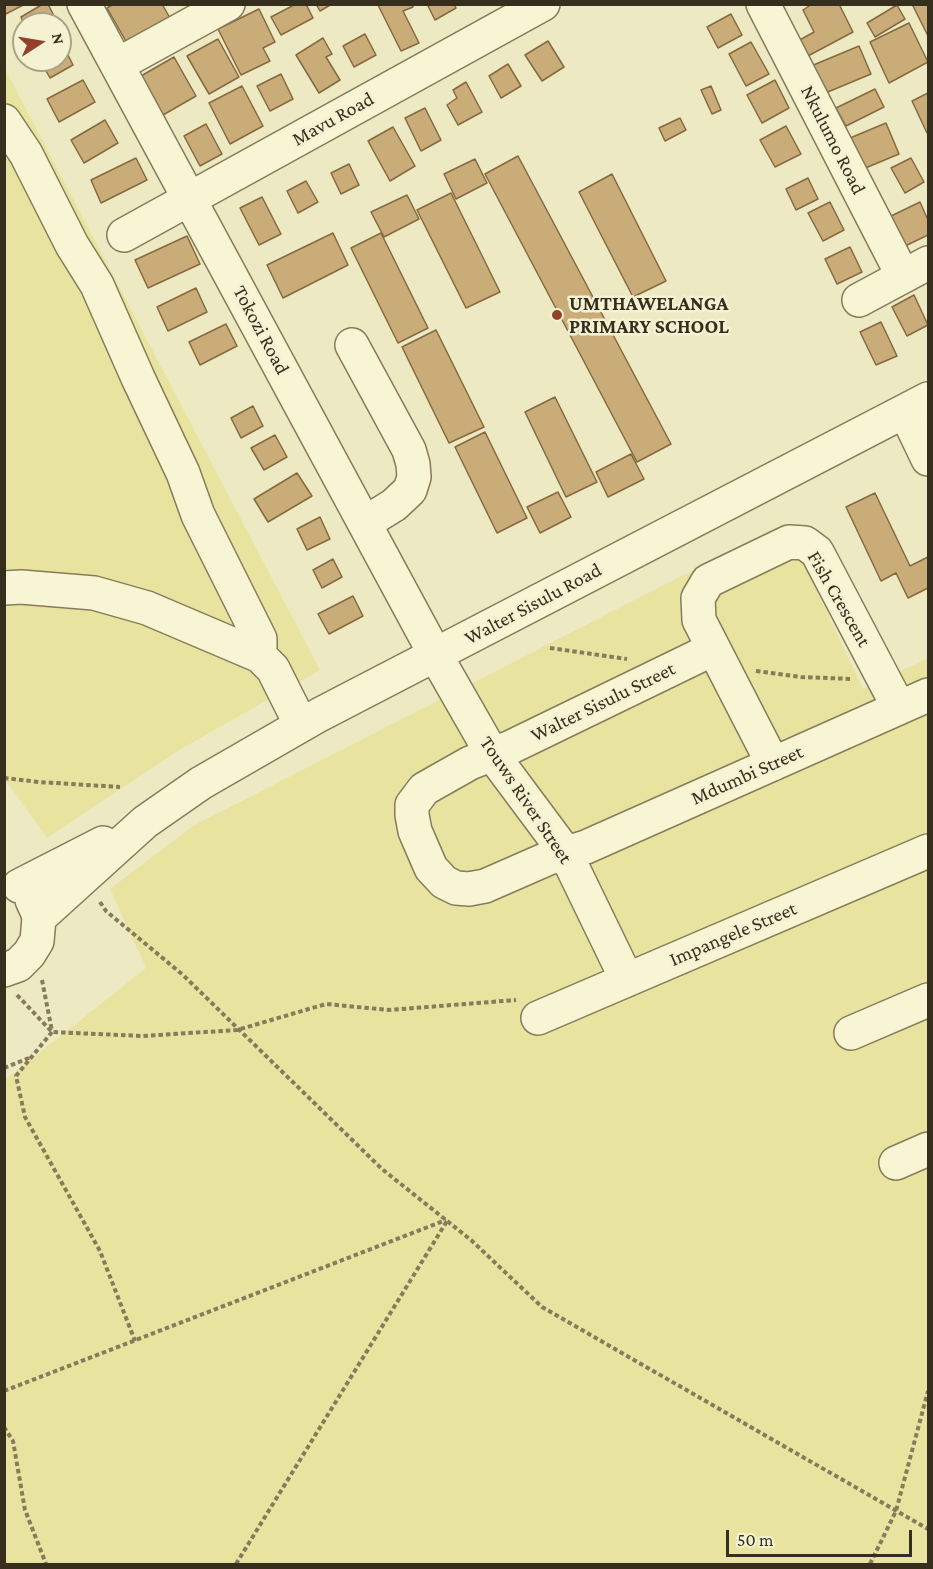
<!DOCTYPE html>
<html>
<head>
<meta charset="utf-8">
<style>
  body { margin:0 }
  #map { position:relative; width:933px; height:1569px; overflow:hidden; background:#ede9c2; font-family:"Crimson Pro",serif }
  canvas { display:block }
  .frame { position:absolute; inset:0; border:6px solid #362f1e; pointer-events:none }
  .north { position:absolute; left:12px; top:12px; width:60px; height:60px; box-sizing:border-box; background:#f4f2d2; border:2px solid #a8a48a; border-radius:50%; rotate:78deg; font-size:16px; font-weight:700; line-height:24px; text-align:center; color:#362f1e }
  .north::after { content:''; display:block; margin:auto; width:21px; height:27px; background:#94402b; clip-path:polygon(50% 0,100% 100%,50% 72%,0 100%) }
  .scale { position:absolute; left:726px; top:1530px; width:186px; height:27px; box-sizing:border-box; border:3px solid #362f1e; border-top:0; padding-left:8px; font-size:18px; line-height:21px; white-space:nowrap; color:#362f1e; -webkit-text-stroke:4px #f4f2d2; paint-order:stroke }
</style>
</head>
<body>
<div id="map">
<canvas width="933" height="1569"></canvas>
<div class="frame"></div>
<div class="north">N</div>
<div class="scale">50 m</div>
</div>
<script>
const ctx = document.querySelector('canvas').getContext('2d');
ctx.lineJoin = 'round';
function paint(path, color) {
  ctx.fillStyle = color;
  ctx.fill(path, 'evenodd');
}
function shape(rows) {
  const path = new Path2D();
  for (const r of rows) {
    path.moveTo(r[0], r[1]);
    for (let i = 2; i < r.length; i += 2) path.lineTo(r[i], r[i + 1]);
  }
  return path;
}
function strokePath(path, color, width, dash) {
  ctx.strokeStyle = color;
  ctx.lineWidth = width;
  ctx.lineCap = dash ? 'butt' : 'round';
  ctx.setLineDash(dash || []);
  ctx.stroke(path);
}
function write(font, color, halo, rows, align = 'center') {
  ctx.font = font + ' "Crimson Pro",serif';
  ctx.lineWidth = 5;
  ctx.setLineDash([]);
  ctx.textBaseline = 'middle';
  ctx.strokeStyle = halo;
  ctx.fillStyle = color;
  for (const [text, x, y, turn = 0] of rows) {
    ctx.save();
    ctx.translate(x, y);
    ctx.rotate((+turn || 0) * Math.PI / 180);
    ctx.textAlign = isNaN(turn) ? turn : align;
    if (halo) ctx.strokeText(text, 0, 0);
    ctx.fillText(text, 0, 0);
    ctx.restore();
  }
}
paint(shape([
  [4,67,320,670,181,749,47,838,5,779],
  [785,523,863,689,928,658,928,1564,5,1564,5,1080,146,968,110,889,193,826]
]), '#e8e4a0');
const building = shape([
  [4,4,25,4,4,15,4,4],
  [43,4,48,4,58,24,24,24,21,17,43,4],
  [114,4,162,4,170,18,127,43,107,8,114,4],
  [296,4,306,4,313,18,281,35,271,17,296,4],
  [316,4,332,4,320,11,316,4],
  [412,4,413,7,403,11,419,43,401,51,378,5,412,4],
  [427,4,454,4,456,8,435,20,427,4],
  [812,4,839,4,853,32,806,57,798,41,814,32,803,10,812,4],
  [912,4,928,4,928,36,912,4],
  [897,5,905,19,875,37,867,23,897,5],
  [259,9,275,42,263,48,270,61,241,75,218,29,259,9],
  [731,14,742,35,718,48,707,27,731,14],
  [909,23,928,62,889,83,870,42,909,23],
  [365,34,376,55,354,67,343,46,365,34],
  [323,38,332,54,326,57,340,80,319,93,296,55,323,38],
  [218,39,239,77,209,94,187,56,218,39],
  [548,41,564,67,542,81,525,55,548,41],
  [751,42,769,74,746,86,729,54,751,42],
  [63,45,73,65,50,78,40,60,60,60,60,46,63,45],
  [859,46,871,74,823,94,811,66,859,46],
  [174,57,196,96,163,115,141,76,174,57],
  [508,64,521,86,501,98,489,76,508,64],
  [281,74,293,99,270,111,257,86,281,74],
  [83,80,95,102,59,122,47,99,83,80],
  [775,80,789,108,762,123,747,95,775,80],
  [466,82,482,112,458,125,447,105,457,98,453,90,466,82],
  [242,86,263,126,230,144,209,103,242,86],
  [711,86,721,110,712,114,701,90,711,86],
  [875,89,884,107,846,126,836,108,875,89],
  [928,93,928,132,927,133,912,101,928,93],
  [425,108,441,140,421,151,405,118,425,108],
  [680,118,686,130,665,141,659,128,680,118],
  [105,120,118,143,84,163,71,140,105,120],
  [886,123,899,154,863,169,850,138,886,123],
  [206,124,222,154,200,166,184,136,206,124],
  [786,126,801,154,775,167,760,140,786,126],
  [393,127,415,166,390,181,368,141,393,127],
  [518,156,671,444,637,462,485,174,518,156],
  [136,158,147,180,101,203,91,180,136,158],
  [911,158,924,182,905,193,891,168,911,158],
  [475,159,487,183,456,199,444,174,475,159],
  [349,164,359,185,341,194,331,173,349,164],
  [612,174,666,281,633,297,579,192,612,174],
  [808,178,818,199,796,210,786,189,808,178],
  [306,181,318,202,298,213,287,191,306,181],
  [451,193,500,292,466,308,417,210,451,193],
  [407,195,419,219,384,237,371,212,407,195],
  [262,197,281,234,259,245,240,208,262,197],
  [830,202,844,230,823,241,808,213,830,202],
  [920,202,928,220,928,235,901,248,887,218,920,202],
  [333,233,348,265,283,298,267,265,333,233],
  [381,233,428,328,398,343,351,248,381,233],
  [187,236,200,264,148,288,135,260,187,236],
  [850,247,862,272,837,284,825,259,850,247],
  [196,288,207,312,168,331,157,307,196,288],
  [914,295,928,325,907,336,892,307,914,295],
  [881,322,897,356,876,365,860,332,881,322],
  [226,324,237,346,200,365,189,342,226,324],
  [436,330,484,427,449,443,402,347,436,330],
  [555,397,597,482,566,497,525,412,555,397],
  [253,406,263,426,241,438,231,418,253,406],
  [485,432,527,518,497,533,455,447,485,432],
  [275,435,287,457,264,470,251,448,275,435],
  [631,454,644,479,608,497,596,472,631,454],
  [297,473,312,496,268,522,254,499,297,473],
  [558,492,571,517,540,533,527,507,558,492],
  [875,493,910,566,928,557,928,588,908,598,896,573,881,581,846,507,875,493],
  [320,517,330,539,307,550,297,529,320,517],
  [333,559,342,577,322,588,313,570,333,559],
  [353,596,363,616,329,634,318,614,353,596]
]);
paint(building, '#caac79');
strokePath(building, '#856a40', 1.5);
const minor = shape([
  [84,4,436,656,492,754,565,852,627,980],
  [763,4,903,276],
  [117,65,228,4],
  [4,121,26,154,72,245,97,285,138,378,183,473,198,515,260,639,260,656],
  [124,235,543,4],
  [859,300,928,263],
  [352,345,409,450,413,464,414,477,410,490,394,505,365,523],
  [905,411,928,459],
  [4,588,21,587,94,593,147,608,260,656,273,669,301,725],
  [713,649,511,747,470,763,424,789,412,805,412,815,415,831,431,868,444,882,456,888,469,889,485,886,549,858,586,847,928,695],
  [773,764,699,620,698,598,708,581,789,542,805,543,817,552,899,708],
  [19,886,103,843],
  [39,918,145,822,201,783,319,715,928,399],
  [4,970,18,965,29,954,37,941,39,918,37,911,32,900],
  [538,1018,928,851],
  [851,1033,928,1000],
  [896,1163,928,1149]
]);
strokePath(minor, '#867b5a', 36);
strokePath(shape([
  [550,648,627,659],
  [756,671,801,677,853,679],
  [4,778,39,782,120,787],
  [100,902,106,911,183,975,382,1169,471,1240,542,1307,928,1529],
  [42,980,52,1031],
  [17,995,52,1032,143,1036,237,1030,326,1004,389,1010,516,1000],
  [52,1032,16,1076,25,1117,100,1251,135,1341],
  [4,1068,29,1058],
  [4,1391,446,1220],
  [4,1427,13,1441,25,1510,46,1564],
  [236,1564,447,1221],
  [870,1564,896,1511,928,1391]
]), '#867b5a', 4, [4.5, 3]);
strokePath(minor, '#f8f5d5', 33);
for (const [x, y, r, color] of [
  [557,315,6,"#94402b"]
]) {
  const dot = new Path2D();
  dot.arc(x, y, r, 0, 2 * Math.PI);
  ctx.fillStyle = color;
  ctx.fill(dot);
  strokePath(dot, '#f4f2d2', 2);
}
write('20px', '#362f1e', '#f4f2d2', [
  ["Mavu Road",333,119,-29],
  ["Nkulumo Road",833,140,63],
  ["Tokozi Road",261,330,62],
  ["Fish Crescent",839,599,60],
  ["Walter Sisulu Road",533,604,-28],
  ["Walter Sisulu Street",603,702,-26],
  ["Mdumbi Street",747,775,-24],
  ["Touws River Street",526,800,56],
  ["Impangele Street",733,934,-23]
]);
write('bold 20px', '#362f1e', '#f4f2d2', [
  ["UMTHAWELANGA",569,304],
  ["PRIMARY SCHOOL",569,327]
], 'left');
</script>
</body>
</html>
